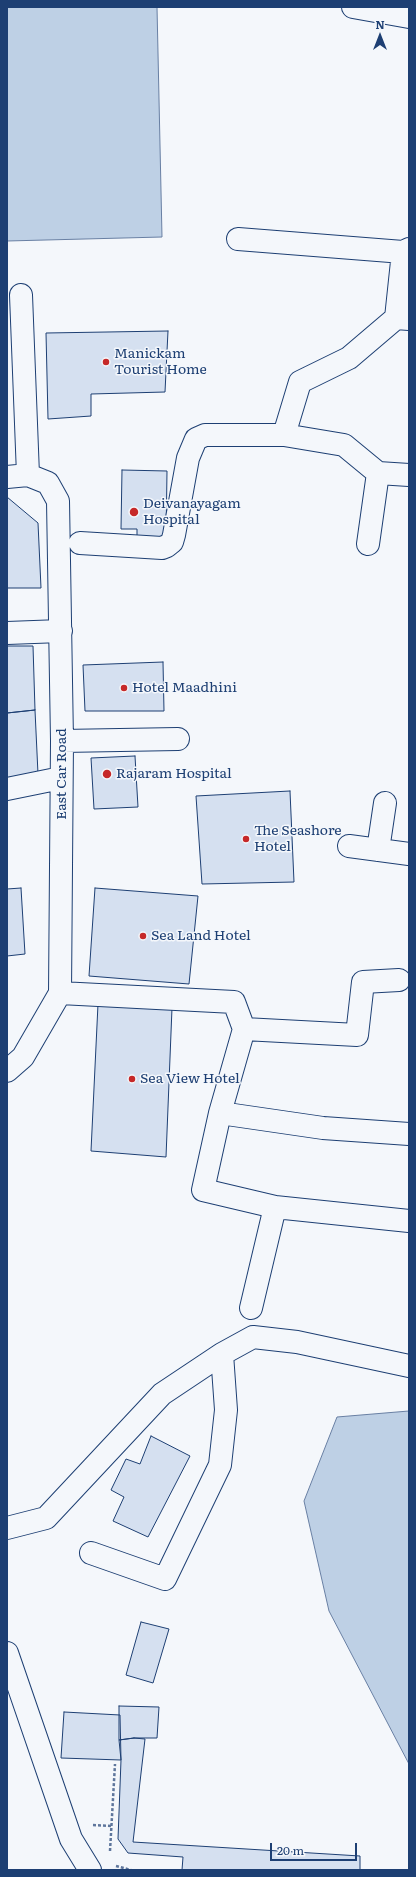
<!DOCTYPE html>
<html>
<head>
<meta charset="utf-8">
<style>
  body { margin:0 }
  #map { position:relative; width:416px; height:1877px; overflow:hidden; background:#f4f7fb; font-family:Literata,serif }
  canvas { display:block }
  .frame { position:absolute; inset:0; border:8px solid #1d3f73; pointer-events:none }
  .north { position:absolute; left:360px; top:16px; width:40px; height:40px; -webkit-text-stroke:3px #f4f7fb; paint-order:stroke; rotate:0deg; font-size:11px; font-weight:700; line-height:16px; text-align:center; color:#1d3f73 }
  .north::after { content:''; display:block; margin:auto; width:14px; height:18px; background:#1d3f73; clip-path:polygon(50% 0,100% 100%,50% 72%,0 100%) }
  .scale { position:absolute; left:270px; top:1843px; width:87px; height:18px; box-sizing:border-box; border:2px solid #1d3f73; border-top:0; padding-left:5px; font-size:12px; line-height:14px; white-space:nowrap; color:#1d3f73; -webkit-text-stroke:3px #f4f7fb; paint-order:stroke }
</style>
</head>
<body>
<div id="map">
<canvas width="416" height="1877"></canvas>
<div class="frame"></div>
<div class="north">N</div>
<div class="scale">20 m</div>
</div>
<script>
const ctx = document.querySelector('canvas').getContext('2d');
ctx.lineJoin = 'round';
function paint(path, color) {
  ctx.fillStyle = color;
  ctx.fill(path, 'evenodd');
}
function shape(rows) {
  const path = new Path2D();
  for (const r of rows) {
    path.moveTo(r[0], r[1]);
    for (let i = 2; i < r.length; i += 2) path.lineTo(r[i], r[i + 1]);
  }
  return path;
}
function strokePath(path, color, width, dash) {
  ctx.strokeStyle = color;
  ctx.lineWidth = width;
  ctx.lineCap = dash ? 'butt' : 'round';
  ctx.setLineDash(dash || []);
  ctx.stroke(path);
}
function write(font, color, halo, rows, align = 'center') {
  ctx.font = font + ' Literata,serif';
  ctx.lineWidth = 3;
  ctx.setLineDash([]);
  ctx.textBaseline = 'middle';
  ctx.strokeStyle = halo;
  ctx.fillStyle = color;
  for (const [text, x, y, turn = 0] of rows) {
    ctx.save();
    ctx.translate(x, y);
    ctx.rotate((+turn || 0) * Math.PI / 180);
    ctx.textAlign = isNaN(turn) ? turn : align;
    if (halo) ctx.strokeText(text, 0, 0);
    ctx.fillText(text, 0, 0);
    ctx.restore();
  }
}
const water = shape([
  [7,7,157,7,162,237,7,241,7,7],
  [409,1411,409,1764,329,1611,304,1501,337,1417,409,1411]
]);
paint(water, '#bed0e5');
strokePath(water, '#687fa3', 1);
const building = shape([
  [168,331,165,392,91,394,91,416,48,419,46,333,168,331],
  [122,470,167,471,166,540,137,539,137,529,121,529,122,470],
  [7,497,38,523,41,588,7,588,7,497],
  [7,646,33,646,35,710,7,713,7,646],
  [163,662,164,711,85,711,83,665,163,662],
  [35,710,38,774,7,780,7,713,35,710],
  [135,756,138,807,94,809,91,758,135,756],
  [290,791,294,882,202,884,196,796,290,791],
  [21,888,25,954,7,956,7,889,21,888],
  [95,888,198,896,189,984,89,976,95,888],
  [98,1004,172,1008,166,1157,91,1151,98,1004],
  [151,1436,190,1456,148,1537,113,1521,124,1497,111,1490,126,1459,140,1464,151,1436],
  [141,1622,169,1629,153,1683,126,1675,141,1622],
  [119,1706,159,1707,157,1738,134,1738,119,1740,119,1706],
  [64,1712,120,1715,121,1760,61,1758,64,1712],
  [134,1738,145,1739,133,1842,360,1856,360,1870,182,1870,183,1857,128,1853,118,1839,121,1760,119,1740,134,1738]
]);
paint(building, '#d5e0f0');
strokePath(building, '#1d3f73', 1);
const minor = shape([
  [353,7,409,17],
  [238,239,403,252],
  [21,295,28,475],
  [396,318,403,252,409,249],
  [284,435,344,445,378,473,368,544],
  [378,473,409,475],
  [7,477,28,475,48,483,58,501,62,741,60,993,23,1057,7,1071],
  [80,543,162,548,167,546,172,542,174,535,188,458,196,439,205,435,284,435,300,382,349,358,396,318,409,319],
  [7,633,61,631],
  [62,741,178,739],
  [7,789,61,778],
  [349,846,409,854],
  [378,850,385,803],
  [60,993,234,1002,244,1029,220,1113,203,1190,275,1207,251,1308],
  [244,1029,357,1035,363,982,399,980],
  [220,1113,323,1128,409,1134],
  [275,1207,409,1221],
  [7,1528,46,1518,162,1394,222,1354,253,1337,297,1342,409,1366],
  [91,1553,165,1579,220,1465,226,1410,222,1354],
  [7,1653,71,1839,90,1870]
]);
strokePath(minor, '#1d3f73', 24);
strokePath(shape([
  [93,1825,111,1826],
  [110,1851,115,1764],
  [116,1866,131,1870]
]), '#5e769c', 2.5, [3, 2]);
strokePath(minor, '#f4f7fb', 22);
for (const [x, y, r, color] of [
  [106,362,4,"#c62828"],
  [134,512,5,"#c62828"],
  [124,688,4,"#c62828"],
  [107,774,5,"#c62828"],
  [246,839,4,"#c62828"],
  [143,936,4,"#c62828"],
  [132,1079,4,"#c62828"]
]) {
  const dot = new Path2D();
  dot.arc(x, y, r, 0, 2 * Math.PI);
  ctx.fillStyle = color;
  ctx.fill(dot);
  strokePath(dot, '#f4f7fb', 1.5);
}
write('14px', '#1d3f73', '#f4f7fb', [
  ["Manickam",114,354],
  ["Tourist Home",114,370],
  ["Deivanayagam",143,504],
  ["Hospital",143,520],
  ["Hotel Maadhini",132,688],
  ["Rajaram Hospital",116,774],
  ["The Seashore",254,831],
  ["Hotel",254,847],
  ["Sea Land Hotel",151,936],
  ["Sea View Hotel",140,1079]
], 'left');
write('14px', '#1d3f73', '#f4f7fb', [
  ["East Car Road",62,774,-90]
]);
</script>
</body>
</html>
